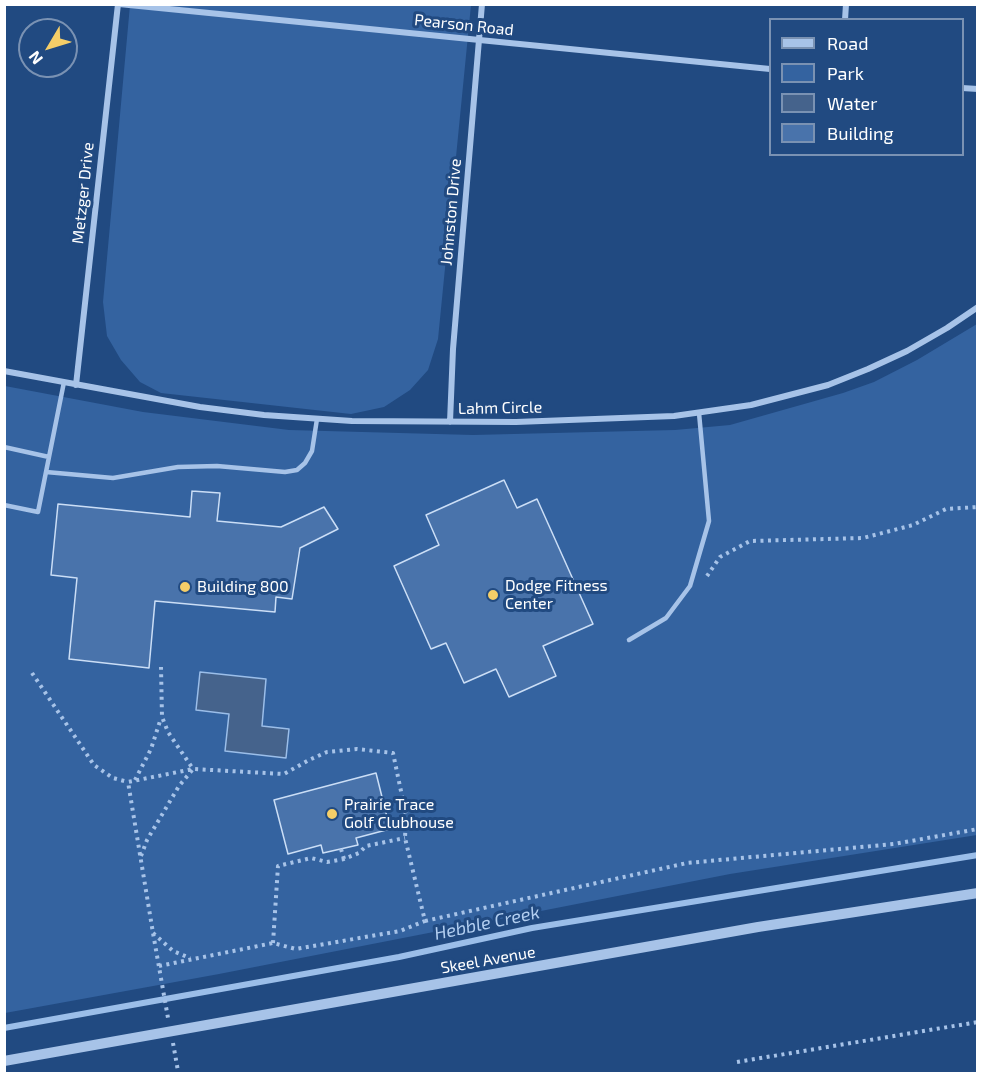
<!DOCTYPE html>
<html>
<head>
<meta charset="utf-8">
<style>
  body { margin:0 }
  #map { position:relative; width:982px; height:1078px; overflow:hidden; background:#214a81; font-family:"Exo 2",sans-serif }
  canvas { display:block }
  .frame { position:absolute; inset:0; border:6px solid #fff; pointer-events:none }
  .legend { position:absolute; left:769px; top:18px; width:195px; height:138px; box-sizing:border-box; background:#214a81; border:2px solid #7a92b3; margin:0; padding:8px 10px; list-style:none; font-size:18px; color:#fff }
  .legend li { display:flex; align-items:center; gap:12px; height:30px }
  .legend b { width:30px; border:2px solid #7a92b3 }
  .north { position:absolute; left:18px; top:18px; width:60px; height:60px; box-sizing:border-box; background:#214a81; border:2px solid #7a92b3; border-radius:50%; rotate:232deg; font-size:16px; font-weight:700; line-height:24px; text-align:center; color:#fff }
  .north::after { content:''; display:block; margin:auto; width:21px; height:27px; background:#f5ce68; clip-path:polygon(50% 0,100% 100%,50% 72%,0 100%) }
</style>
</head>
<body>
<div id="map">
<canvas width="982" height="1078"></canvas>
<div class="frame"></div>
<ul class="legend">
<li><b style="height:8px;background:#a7c3e8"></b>Road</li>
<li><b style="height:16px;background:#3463a0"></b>Park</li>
<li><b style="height:16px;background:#45638c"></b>Water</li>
<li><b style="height:16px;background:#4973ab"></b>Building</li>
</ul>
<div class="north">N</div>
</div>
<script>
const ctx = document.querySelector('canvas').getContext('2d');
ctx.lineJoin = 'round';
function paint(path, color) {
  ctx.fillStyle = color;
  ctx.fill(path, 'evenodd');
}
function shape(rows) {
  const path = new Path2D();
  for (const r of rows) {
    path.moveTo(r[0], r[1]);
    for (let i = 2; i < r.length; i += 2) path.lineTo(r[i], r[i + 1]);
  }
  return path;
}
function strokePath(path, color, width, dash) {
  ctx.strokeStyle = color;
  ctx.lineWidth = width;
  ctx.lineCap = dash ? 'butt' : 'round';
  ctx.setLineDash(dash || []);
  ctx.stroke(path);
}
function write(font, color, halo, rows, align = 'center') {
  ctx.font = font + ' "Exo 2",sans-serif';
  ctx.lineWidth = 6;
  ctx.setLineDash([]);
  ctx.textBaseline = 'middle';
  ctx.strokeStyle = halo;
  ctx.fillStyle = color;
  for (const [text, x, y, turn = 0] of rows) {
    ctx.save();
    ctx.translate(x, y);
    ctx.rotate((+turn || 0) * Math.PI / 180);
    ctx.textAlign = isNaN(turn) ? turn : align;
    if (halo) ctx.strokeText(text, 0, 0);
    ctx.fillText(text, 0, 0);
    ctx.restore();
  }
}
paint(shape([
  [130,5,471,5,438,339,428,370,410,390,384,407,351,414,161,393,140,382,121,360,107,336,103,302],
  [977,324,977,835,730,874,219,974,5,1013,5,386,143,412,289,430,473,435,675,430,730,425,843,393,874,382,917,360]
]), '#3463a0');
const water = shape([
  [200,672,266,679,262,726,289,729,286,758,225,751,229,714,196,710,200,672]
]);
paint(water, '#45638c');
strokePath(water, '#9bbee9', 1.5);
strokePath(shape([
  [4,1028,399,957,532,928,978,855]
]), '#9bbee9', 6);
const building = shape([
  [504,480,517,508,537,499,593,624,543,646,556,676,509,697,496,669,464,683,446,643,431,649,394,566,439,545,426,515,504,480],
  [192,491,220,493,217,521,281,527,324,507,338,529,300,548,292,599,276,597,275,612,155,601,149,668,69,659,77,578,51,575,58,504,190,517,192,491],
  [376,773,390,829,356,838,358,845,323,853,321,845,288,854,274,800,376,773]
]);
paint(building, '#4973ab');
strokePath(building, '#cbdef6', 1.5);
strokePath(shape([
  [707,576,720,557,750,541,863,538,913,525,946,509,978,507],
  [32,673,94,765,113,778,128,782],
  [135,780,151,749,161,718],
  [341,849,344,859],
  [141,856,147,840,179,786,193,769,168,732,162,717,161,667],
  [425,921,687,863,894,844,978,829],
  [153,933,173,951,190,958],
  [273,943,278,866,311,858,327,862,344,859,359,853,366,846,405,838],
  [159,966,273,943,296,949,400,931,425,921,405,838,406,815,393,753,357,749,327,752,309,760,284,774,193,769,128,782,153,933,168,1018],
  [173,1043,178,1071],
  [737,1062,978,1022]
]), '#a7c3e8', 4, [3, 4.5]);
strokePath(shape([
  [4,447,49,457,64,382],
  [46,472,113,478,178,467,217,466,285,472,297,470,305,463,312,451,317,419],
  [4,505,38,512,49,457],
  [629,640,666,618,690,586,709,521,699,413]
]), '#a7c3e8', 4.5);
strokePath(shape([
  [119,4,770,69],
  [845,20,846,4],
  [962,88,978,89],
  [4,371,200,407,264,415,352,421,516,422,674,416,751,405,828,385,868,369,907,351,947,328,978,307],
  [76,385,118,4],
  [450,422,453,349,482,4]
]), '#a7c3e8', 6);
strokePath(shape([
  [4,1061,758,927,978,893]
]), '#a7c3e8', 10);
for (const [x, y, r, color] of [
  [185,587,6,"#f5ce68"],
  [493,595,6,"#f5ce68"],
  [332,814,6,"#f5ce68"]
]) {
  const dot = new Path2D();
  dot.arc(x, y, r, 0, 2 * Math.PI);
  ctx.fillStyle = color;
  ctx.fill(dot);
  strokePath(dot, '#214a81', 2);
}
write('16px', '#fff', '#214a81', [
  ["Pearson Road",464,25,6],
  ["Metzger Drive",83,193,-84],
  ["Johnston Drive",451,212,-85],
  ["Lahm Circle",500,408,-1],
  ["Skeel Avenue",488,960,-10]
]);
write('16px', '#fff', '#214a81', [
  ["Dodge Fitness",505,586],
  ["Center",505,604],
  ["Building 800",197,587],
  ["Prairie Trace",344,805],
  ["Golf Clubhouse",344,823]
], 'left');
write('italic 18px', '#b2cef0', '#214a81', [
  ["Hebble Creek",487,923,-12]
]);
</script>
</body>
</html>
